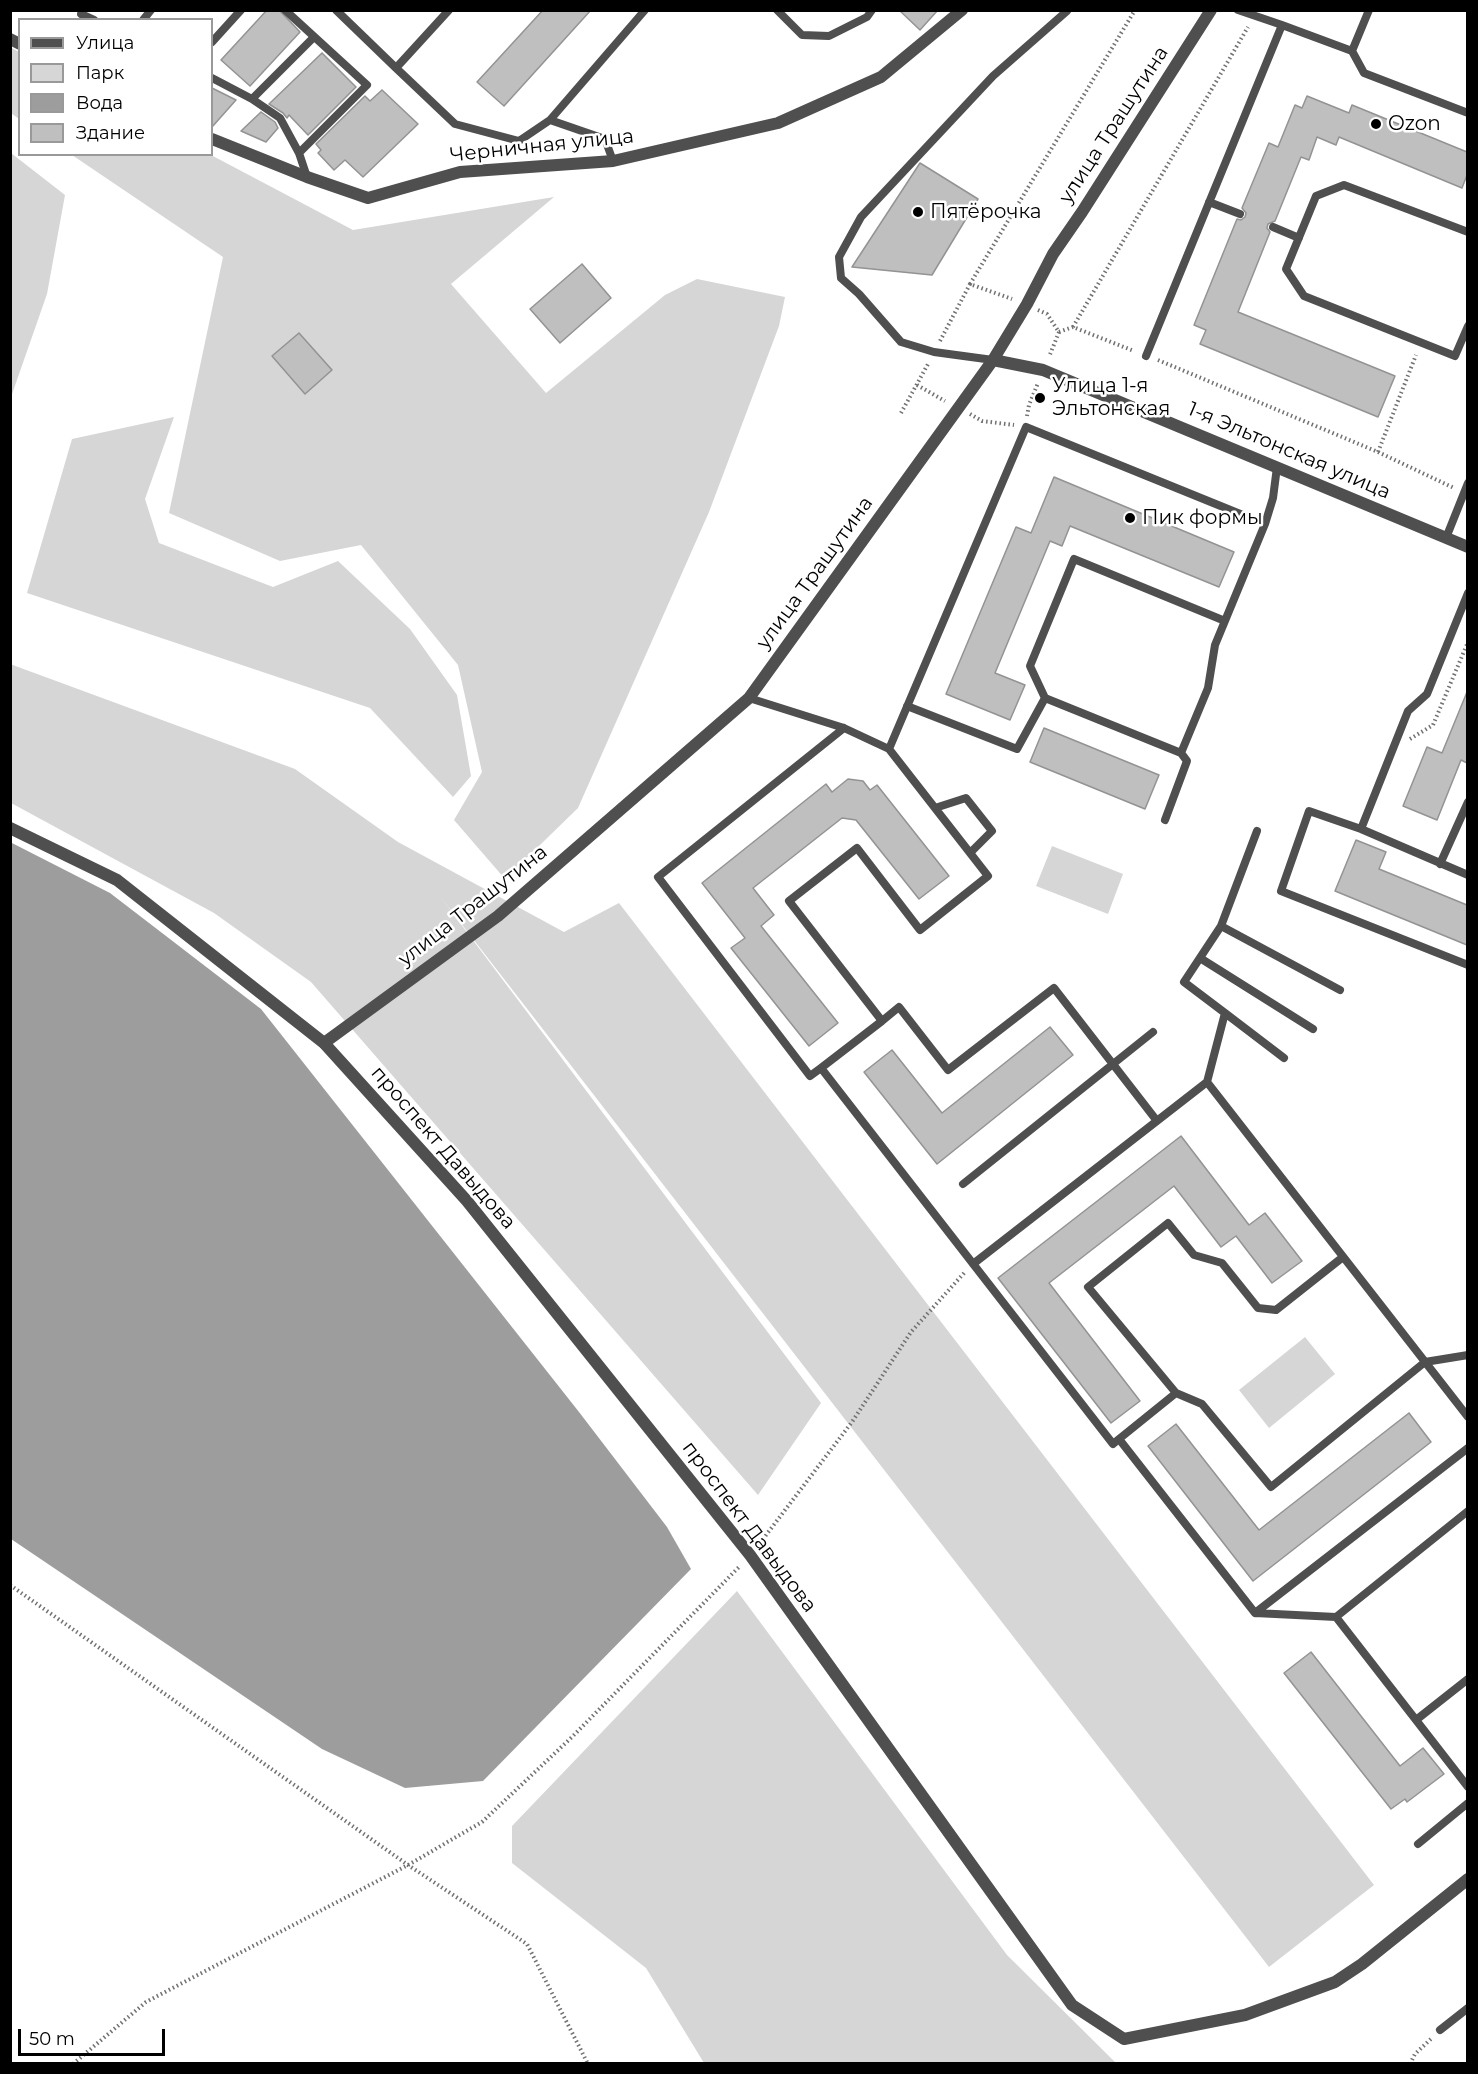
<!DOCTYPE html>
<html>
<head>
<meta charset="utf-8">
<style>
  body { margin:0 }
  #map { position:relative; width:1478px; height:2074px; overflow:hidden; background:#fff; font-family:Montserrat,sans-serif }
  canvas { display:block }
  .frame { position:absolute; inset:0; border:12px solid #000; pointer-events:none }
  .legend { position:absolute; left:18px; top:18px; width:195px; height:138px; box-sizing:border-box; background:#fff; border:2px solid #999; margin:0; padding:8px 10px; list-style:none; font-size:18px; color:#000 }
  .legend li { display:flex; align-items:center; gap:12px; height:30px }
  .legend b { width:30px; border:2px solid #999 }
  .scale { position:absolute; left:18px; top:2029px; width:147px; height:27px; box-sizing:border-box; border:3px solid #000; border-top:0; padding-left:8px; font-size:18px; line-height:21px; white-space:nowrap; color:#000; -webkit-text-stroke:4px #fff; paint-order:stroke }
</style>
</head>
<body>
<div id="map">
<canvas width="1478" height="2074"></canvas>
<div class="frame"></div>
<ul class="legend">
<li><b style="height:8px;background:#4f4f4f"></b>Улица</li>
<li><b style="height:16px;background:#d6d6d6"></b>Парк</li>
<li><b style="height:16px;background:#9d9d9d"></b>Вода</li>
<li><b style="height:16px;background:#bfbfbf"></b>Здание</li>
</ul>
<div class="scale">50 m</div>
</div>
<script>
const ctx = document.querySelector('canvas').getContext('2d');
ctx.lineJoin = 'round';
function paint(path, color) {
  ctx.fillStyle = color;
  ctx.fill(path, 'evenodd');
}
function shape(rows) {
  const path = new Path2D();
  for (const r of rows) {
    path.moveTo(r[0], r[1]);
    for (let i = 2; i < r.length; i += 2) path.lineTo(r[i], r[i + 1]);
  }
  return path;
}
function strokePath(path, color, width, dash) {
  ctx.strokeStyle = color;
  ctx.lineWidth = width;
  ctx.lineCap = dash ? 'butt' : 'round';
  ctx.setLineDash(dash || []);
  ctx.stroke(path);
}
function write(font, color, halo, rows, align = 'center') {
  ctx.font = font + ' Montserrat,sans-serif';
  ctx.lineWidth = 5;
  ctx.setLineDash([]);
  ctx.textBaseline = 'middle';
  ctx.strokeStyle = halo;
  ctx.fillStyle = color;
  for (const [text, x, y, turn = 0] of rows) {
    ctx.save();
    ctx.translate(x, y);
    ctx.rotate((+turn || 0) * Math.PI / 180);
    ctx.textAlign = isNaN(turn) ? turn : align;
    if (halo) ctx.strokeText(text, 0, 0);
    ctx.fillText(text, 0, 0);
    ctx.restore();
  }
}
paint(shape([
  [10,47,19,52,19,119,11,113],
  [11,153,65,195,47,294,11,397],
  [72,155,211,155,353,230,554,197,451,284,546,393,665,295,697,279,785,297,779,326,709,512,578,808,505,879,454,820,482,772,458,665,361,545,280,561,169,513,223,257],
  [174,417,145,499,159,543,273,587,338,561,410,629,457,695,471,776,453,797,370,708,27,593,72,439],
  [10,664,295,769,398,842,564,932,619,903,1374,1885,1269,1967,439,895,821,1403,758,1495,311,982,214,913,11,803],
  [1052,846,1123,874,1108,914,1036,886],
  [1305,1337,1335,1374,1269,1428,1239,1390],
  [737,1591,1007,1955,1116,2063,704,2063,646,1968,512,1863,512,1826]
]), '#d6d6d6');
paint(shape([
  [10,842,110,893,261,1009,579,1412,667,1527,691,1569,483,1781,405,1788,322,1749,11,1539]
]), '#9d9d9d');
const building = shape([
  [267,10,279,10,300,32,250,86,221,60,267,10],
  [543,10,591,10,504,106,477,82,543,10],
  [899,10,938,10,920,30,899,10],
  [322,53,356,87,308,135,289,115,287,118,283,113,269,104,322,53],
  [212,88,236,100,212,127,212,88],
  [382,90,418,124,363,177,345,160,334,170,318,153,321,150,316,144,365,96,370,101,382,90],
  [1307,96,1349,113,1352,105,1467,152,1467,175,1462,188,1339,137,1336,145,1317,137,1309,160,1301,157,1275,221,1268,224,1267,228,1270,232,1238,312,1395,376,1378,417,1200,344,1206,330,1194,325,1237,219,1241,220,1245,217,1246,213,1242,208,1269,143,1278,147,1295,105,1302,108,1307,96],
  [261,112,275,122,278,128,266,142,241,131,261,112],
  [920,163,978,199,932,275,852,267,920,163],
  [582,264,611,298,560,343,530,309,582,264],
  [299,333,332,370,305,394,272,356,299,333],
  [1054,477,1234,552,1219,587,1070,526,1062,546,1050,541,995,673,1025,685,1010,720,946,694,1016,527,1031,533,1054,477],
  [1467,692,1467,763,1461,760,1437,820,1403,806,1427,747,1442,753,1467,692],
  [1044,728,1159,775,1145,809,1030,762,1044,728],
  [848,779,863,781,870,790,877,785,949,876,919,899,856,820,842,818,753,888,774,915,761,926,838,1023,809,1046,731,948,745,938,702,883,826,784,832,792,848,779],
  [1356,840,1386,852,1379,869,1467,905,1467,945,1335,891,1356,840],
  [1050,1027,1073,1055,937,1164,864,1072,892,1050,942,1113,1050,1027],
  [1181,1136,1249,1225,1265,1213,1302,1261,1272,1283,1236,1236,1221,1247,1174,1186,1049,1283,1140,1401,1111,1423,998,1278,1181,1136],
  [1409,1413,1431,1442,1253,1581,1148,1446,1176,1424,1259,1530,1409,1413],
  [1311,1652,1400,1766,1423,1748,1444,1774,1407,1802,1405,1799,1391,1809,1284,1673,1311,1652]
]);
paint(building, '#bfbfbf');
strokePath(building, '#939393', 1.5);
strokePath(shape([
  [970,284,1135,10],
  [1038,310,1047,314,1059,332,1049,357],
  [1073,327,1248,27],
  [1059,332,1073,327,1134,351],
  [940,341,970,284,1012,299],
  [1158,360,1378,452,1416,355],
  [917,385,945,401],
  [901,413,928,364],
  [970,414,982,421,1014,425],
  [1027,416,1029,405,1038,383],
  [1378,452,1454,488],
  [1410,739,1433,725,1468,642],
  [760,1543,852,1422,911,1332,965,1272],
  [10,1585,408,1865,527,1944,588,2064],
  [73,2064,146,2002,408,1865,482,1822,572,1737,739,1567],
  [1410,2064,1415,2054,1433,2037]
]), '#717171', 4, [1.5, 3]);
strokePath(shape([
  [82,10,81,14,94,20],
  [285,10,367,85,299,153],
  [336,10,396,68],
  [449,10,396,68,455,124,519,141,550,120,645,10],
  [777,10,802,35,829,36,867,17,872,10],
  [1238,10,1282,25],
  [143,20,151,10],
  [212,42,241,10],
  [1352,51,1369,10],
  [212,78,252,99,280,118,299,153,307,177],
  [252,99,314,37],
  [550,120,605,139,613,161],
  [1209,202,1240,214],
  [1273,227,1299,238],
  [1468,232,1344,185,1316,196,1286,269,1304,296,1455,356,1468,326],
  [1146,356,1282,25,1352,51,1364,73,1468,113],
  [993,360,934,352,901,342,859,294,841,278,839,257,861,217,993,76,1067,11],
  [1446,538,1468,483],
  [1468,593,1427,694,1408,711,1361,829,1468,875],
  [749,698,844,728,889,749,1026,427,1265,524],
  [1045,698,1030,666,1074,559,1225,621],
  [907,706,1017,749,1045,698,1181,753],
  [844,728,658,877,810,1076,821,1068,1113,1444,1119,1439,1255,1613,1336,1617,1468,1511],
  [889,749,988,876,920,930,857,848,789,901,882,1021,899,1007,948,1070,1054,988,1157,1121],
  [935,808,966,798,992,831,970,853],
  [1165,820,1187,761,1181,753,1208,688,1215,645,1265,524,1273,498,1277,467],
  [1361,829,1309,811,1281,891,1468,965],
  [1440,864,1468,802],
  [1221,926,1340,990],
  [1200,958,1313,1029],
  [1225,1013,1284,1058],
  [821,1068,882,1021],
  [1207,1082,1225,1013,1184,982,1221,926,1257,831],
  [963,1184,1153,1032],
  [1343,1257,1276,1310,1258,1308,1222,1263,1194,1255,1168,1223,1088,1287,1176,1393,1202,1404,1271,1487,1425,1362,1468,1355],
  [973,1264,1207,1082,1468,1417],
  [1119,1439,1176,1393],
  [1255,1613,1468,1448],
  [1336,1617,1468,1787],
  [1416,1720,1468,1679],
  [1418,1844,1468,1803],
  [1440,2030,1468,2008]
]), '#4f4f4f', 8);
strokePath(shape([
  [10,39,20,44],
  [212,139,307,177,368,198,460,172,613,161,778,123,881,77,962,10],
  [993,360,1043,370,1468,547],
  [324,1043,498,916,749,698,993,360,1027,304,1053,254,1082,212,1211,10]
]), '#4f4f4f', 12);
strokePath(shape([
  [10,828,117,880,324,1043,467,1201,750,1555,1072,2005,1124,2039,1245,2015,1335,1982,1362,1964,1468,1879]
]), '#4f4f4f', 12);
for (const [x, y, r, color] of [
  [1376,124,6,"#000"],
  [918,212,6,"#000"],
  [1040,398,6,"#000"],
  [1130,518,6,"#000"]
]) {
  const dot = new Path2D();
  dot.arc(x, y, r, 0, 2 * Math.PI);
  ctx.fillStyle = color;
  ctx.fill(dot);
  strokePath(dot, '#fff', 2);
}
write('20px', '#000', '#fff', [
  ["Ozon",1388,124],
  ["Пятёрочка",930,212],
  ["Улица 1-я",1052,386],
  ["Эльтонская",1052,409],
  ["Пик формы",1142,518]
], 'left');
write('20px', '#000', '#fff', [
  ["улица Трашутина",1114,125,-57],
  ["Черничная улица",542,146,-6],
  ["1-я Эльтонская улица",1289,451,23],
  ["улица Трашутина",815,573,-54],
  ["улица Трашутина",473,906,-38],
  ["проспект Давыдова",443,1148,49],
  ["проспект Давыдова",749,1527,53]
]);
</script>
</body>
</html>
